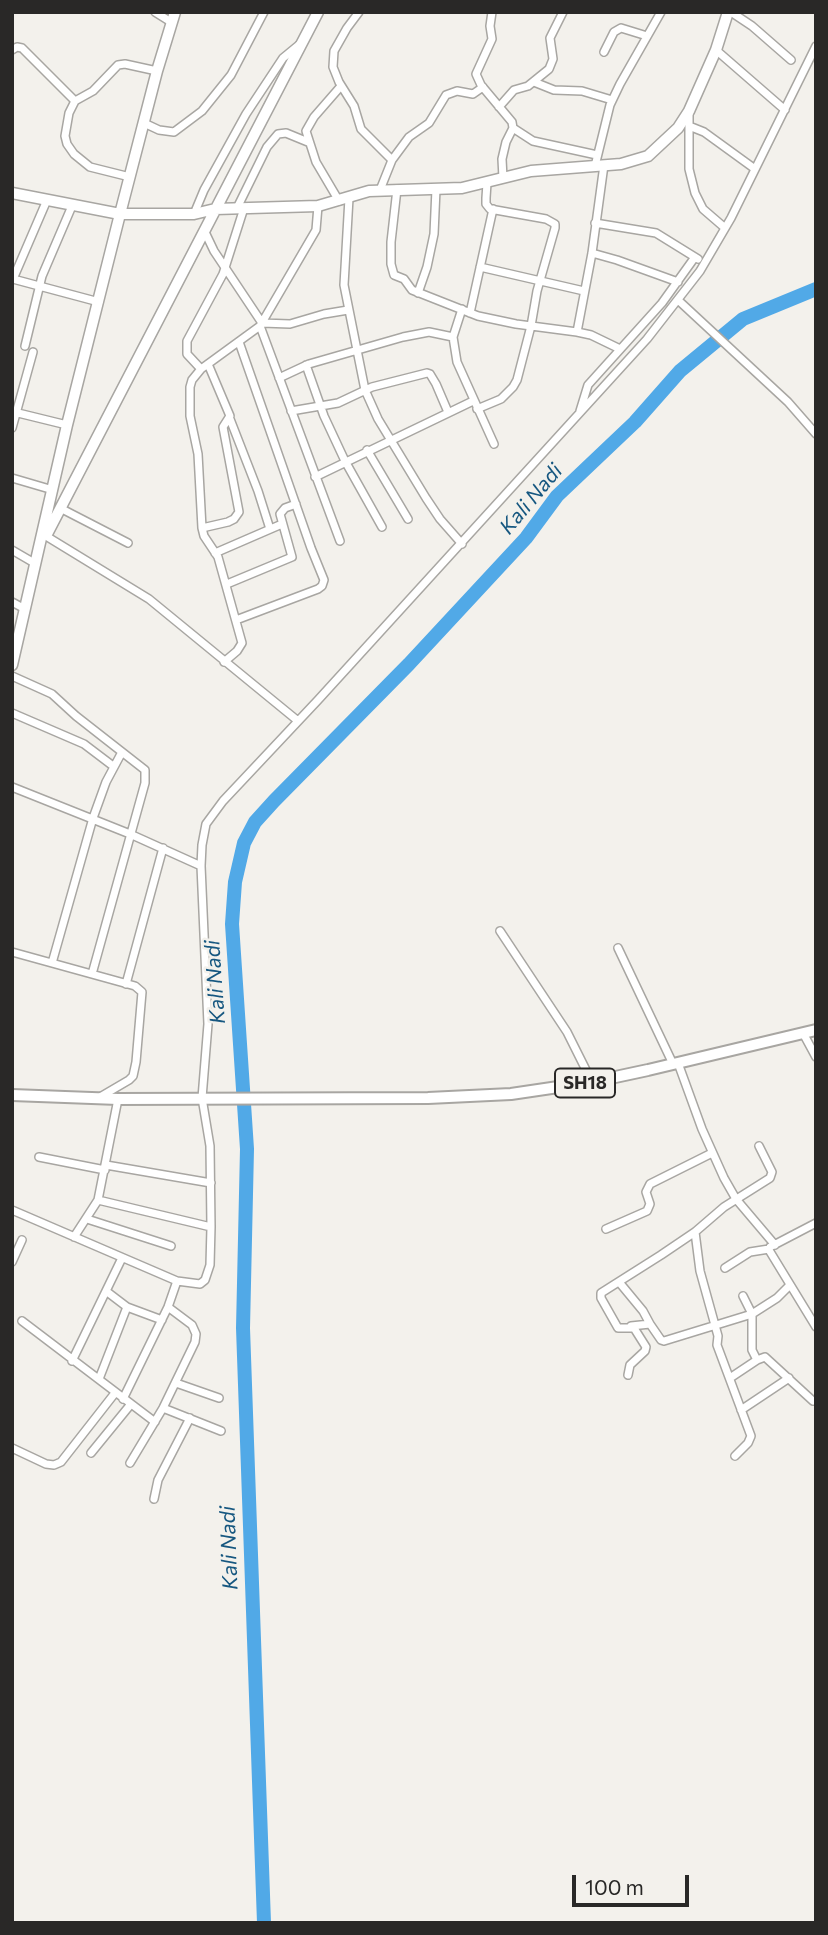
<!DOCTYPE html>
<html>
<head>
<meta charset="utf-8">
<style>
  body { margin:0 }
  #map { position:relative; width:828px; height:1935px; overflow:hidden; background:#f3f1ec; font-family:Commissioner,sans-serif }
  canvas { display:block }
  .frame { position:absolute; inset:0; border:14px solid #292827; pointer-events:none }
  .scale { position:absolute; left:572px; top:1875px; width:117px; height:32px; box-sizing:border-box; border:4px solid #292827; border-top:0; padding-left:9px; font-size:21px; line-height:24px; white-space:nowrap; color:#292827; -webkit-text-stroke:5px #f3f1ec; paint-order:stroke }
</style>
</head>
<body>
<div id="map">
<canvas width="828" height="1935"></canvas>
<div class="frame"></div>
<div class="scale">100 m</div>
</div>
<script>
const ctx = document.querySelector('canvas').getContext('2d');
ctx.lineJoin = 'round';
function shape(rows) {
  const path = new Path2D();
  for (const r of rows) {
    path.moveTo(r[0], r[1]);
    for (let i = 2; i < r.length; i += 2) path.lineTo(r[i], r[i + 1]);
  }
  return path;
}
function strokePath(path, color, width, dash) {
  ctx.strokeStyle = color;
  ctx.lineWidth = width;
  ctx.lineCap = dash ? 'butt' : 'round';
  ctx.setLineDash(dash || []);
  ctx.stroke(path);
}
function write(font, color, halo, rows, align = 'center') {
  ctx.font = font + ' Commissioner,sans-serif';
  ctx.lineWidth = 5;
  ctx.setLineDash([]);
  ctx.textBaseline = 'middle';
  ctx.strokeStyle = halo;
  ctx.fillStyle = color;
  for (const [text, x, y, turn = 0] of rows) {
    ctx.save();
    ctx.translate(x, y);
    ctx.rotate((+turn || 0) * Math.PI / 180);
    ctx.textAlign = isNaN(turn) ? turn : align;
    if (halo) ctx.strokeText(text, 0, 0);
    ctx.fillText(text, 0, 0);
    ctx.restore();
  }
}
strokePath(shape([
  [264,1923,243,1328,247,1149,232,924,235,882,244,843,255,822,274,801,409,664,526,538,557,496,635,422,680,371,743,319,816,289]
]), '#51a9e7', 14);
const street = shape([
  [155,12,171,22],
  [359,12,347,28,334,51,333,67,339,82,354,106,361,129,392,160],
  [492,12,490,26,492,39,476,74,481,85,512,122,513,128,506,142,502,159,503,178],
  [731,12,752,26,791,60],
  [12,50,17,47,22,48,75,101,69,113,65,136,67,144,74,154,90,167,130,177],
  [716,50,785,110],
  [604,52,614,32,621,28,647,36],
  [534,82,554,90,582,91,612,100],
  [75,101,93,91,118,65,125,64,157,71],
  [499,107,514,90,528,86,549,69,553,59,550,38,563,12],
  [689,112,689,169,695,193,703,209,725,228],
  [144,123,159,130,174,132,202,111,231,75,264,12],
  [689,126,704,132,755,169],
  [513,128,533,141,597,155],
  [595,166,610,105,620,84,661,12],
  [397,189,391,242,391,264,394,275,404,279,412,290,478,316,516,324,577,332,591,335,620,349],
  [380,190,392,160,409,137,429,123,446,95,457,91,473,94,483,87],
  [349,198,344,285,365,390,378,419,426,498,440,519,462,544],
  [47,200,13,279,99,302],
  [339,201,316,162,306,131,314,117,341,86],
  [237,208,267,147,278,134,286,133,308,142],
  [194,214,204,190,246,114,283,58,300,44],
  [595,223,656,233,698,259],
  [204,230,214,251,262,323,290,324,324,314,348,310],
  [592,253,617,260,678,282],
  [480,267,584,291],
  [418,293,427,267,434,234,436,189],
  [678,300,788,402,816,434],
  [462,309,453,337,457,362,494,444],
  [470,313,493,209],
  [260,326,340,541],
  [577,332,592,253,604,165],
  [25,346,42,276,72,206],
  [306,365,324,416,345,461,382,527],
  [201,369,187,354,187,341,223,274,244,208],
  [279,378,309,364,403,337,429,332,453,337],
  [477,409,501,399,513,387,517,380,531,326,537,291,555,228,555,224,546,219,490,209,486,204,486,198,487,183],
  [291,411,338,403,372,387,427,373,430,374,436,384,448,412],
  [580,411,588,385,662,303,695,257],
  [14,412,67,425],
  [230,419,258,491,270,529],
  [12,428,33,352],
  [367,450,408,519],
  [315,477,473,401],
  [12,478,53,490],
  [62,509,128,543],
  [202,528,228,522,234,519,239,512,223,427,230,416,208,364],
  [46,536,149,599,298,721],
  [12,550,36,564],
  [215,553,282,524],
  [227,584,292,557,280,514,285,508,296,504],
  [12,602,25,609],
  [236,620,318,589,322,586,324,580,311,548,239,342],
  [224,662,237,651,242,643,218,557,204,536,202,528,198,454,190,416,190,387,192,380,201,369,260,326,316,230,318,206],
  [12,676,52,694,76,716,145,770,145,783,92,974],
  [12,713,84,744,113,766],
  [12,787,130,834,201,866],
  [500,931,567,1032,592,1082],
  [618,948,673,1064],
  [12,952,135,986,142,992,136,1062,133,1076,129,1080,100,1097],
  [52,963,93,818,106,782,122,752],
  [126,984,163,848],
  [803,1033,816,1057],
  [678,1063,702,1129,724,1178,736,1199,775,1245],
  [39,1157,105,1170],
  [106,1165,211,1183],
  [98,1200,211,1227],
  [12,1210,177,1281,200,1284,205,1280,210,1265,211,1227,210,1146,202,1098,208,1024,201,866,202,845,206,824,223,801,318,700,647,339,700,271,731,218,816,46],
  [87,1219,171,1246],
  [816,1223,770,1247,769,1250,816,1327],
  [606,1229,647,1211,650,1204,646,1192,650,1184,712,1153],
  [695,1232,700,1271,718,1336,717,1345,751,1436,748,1443,735,1456],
  [74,1237,98,1200,118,1099],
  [12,1262,22,1240],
  [725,1268,750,1252,769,1249],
  [619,1282,643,1311,650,1324],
  [106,1291,127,1307,162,1320],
  [743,1296,752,1314,752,1350,757,1360],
  [22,1321,155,1422],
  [631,1326,650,1324,661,1340,664,1341,752,1314,777,1298,790,1285],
  [72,1361,122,1258],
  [628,1375,630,1365,645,1351,646,1347,634,1328,618,1328,601,1298,601,1293,661,1255,695,1232,724,1207,770,1178,772,1172,759,1146],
  [730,1378,757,1360,765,1357,813,1401],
  [99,1379,127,1307],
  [176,1383,219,1398],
  [123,1399,168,1307,177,1281],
  [163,1408,221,1431],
  [741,1410,789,1378],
  [12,1448,46,1464,54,1465,61,1462,115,1393],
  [91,1453,131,1404],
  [130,1463,163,1408,195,1342,196,1334,192,1325,168,1307],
  [154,1499,158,1480,190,1418]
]);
const secondary = shape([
  [12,193,120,214,194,214,215,209,318,206,369,191,462,188,531,171,621,164,648,156,678,128,689,111,716,50,728,12],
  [47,534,318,12],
  [12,665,67,425,120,214,157,71,175,12]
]);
const primary = shape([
  [12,1095,118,1099,428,1098,511,1094,592,1082,648,1070,816,1030]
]);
strokePath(street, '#a8a6a2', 10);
strokePath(secondary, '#a8a6a2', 13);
strokePath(primary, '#a8a6a2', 14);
strokePath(street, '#fff', 7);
strokePath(secondary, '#fff', 10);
strokePath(primary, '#fff', 10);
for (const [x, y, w] of [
  [585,1083,60]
]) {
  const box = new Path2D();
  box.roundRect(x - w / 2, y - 14.5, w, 29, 5);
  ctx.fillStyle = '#f3f1ec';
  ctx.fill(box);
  strokePath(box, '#292827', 2);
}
write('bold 18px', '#292827', null, [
  ["SH18",585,1083]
]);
write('italic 21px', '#165780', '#f3f1ec', [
  ["Kali Nadi",531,499,-50],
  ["Kali Nadi",215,982,-94],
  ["Kali Nadi",229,1548,-92]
]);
</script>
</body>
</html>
